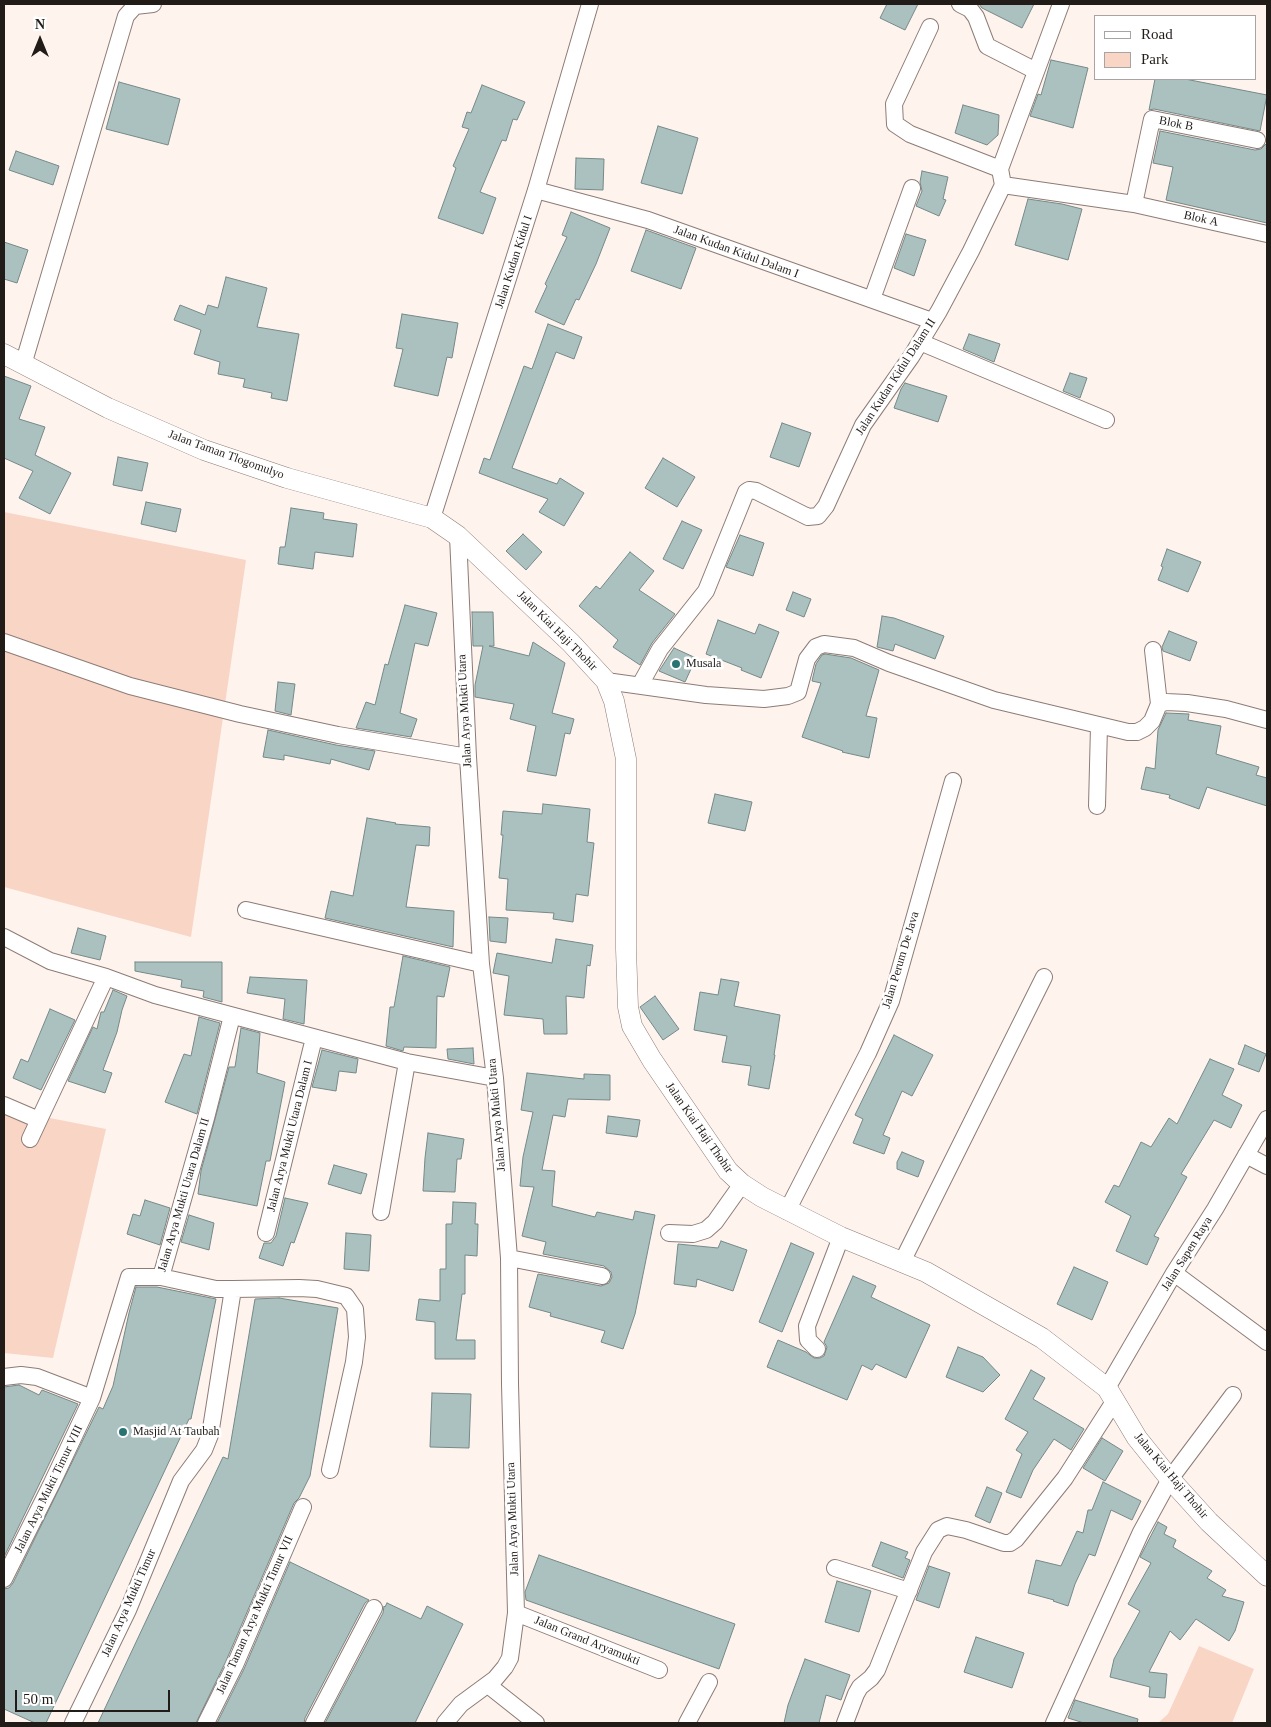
<!DOCTYPE html>
<html>
<head>
<meta charset="utf-8">
<style>
  body { margin:0 }
  #map { position:relative; width:1271px; height:1727px; overflow:hidden; background:#fff3ee; font-family:"Times New Roman",serif }
  canvas { display:block }
  .frame { position:absolute; inset:0; border:5px solid #221c19; pointer-events:none }
  .legend { position:absolute; left:1094px; top:15px; width:162px; height:65px; box-sizing:border-box; background:#fff; border:1px solid #a7a4a3; margin:0; padding:6px 9px; list-style:none; font-size:15px; color:#221c19 }
  .legend li { display:flex; align-items:center; gap:10px; height:25px }
  .legend b { width:25px; border:1px solid #a7a4a3 }
  .north { position:absolute; left:15px; top:15px; width:50px; height:50px; -webkit-text-stroke:4px #fff; paint-order:stroke; rotate:0deg; font-size:14px; font-weight:700; line-height:20px; text-align:center; color:#221c19 }
  .north::after { content:''; display:block; margin:auto; width:18px; height:22px; background:#221c19; clip-path:polygon(50% 0,100% 100%,50% 72%,0 100%) }
  .scale { position:absolute; left:15px; top:1690px; width:155px; height:22px; box-sizing:border-box; border:2px solid #221c19; border-top:0; padding-left:6px; font-size:15px; line-height:18px; white-space:nowrap; color:#221c19; -webkit-text-stroke:4px #fff; paint-order:stroke }
</style>
</head>
<body>
<div id="map">
<canvas width="1271" height="1727"></canvas>
<div class="frame"></div>
<ul class="legend">
<li><b style="height:6px;background:#fff"></b>Road</li>
<li><b style="height:14px;background:#f9d5c6"></b>Park</li>
</ul>
<div class="north">N</div>
<div class="scale">50 m</div>
</div>
<script>
const ctx = document.querySelector('canvas').getContext('2d');
ctx.lineJoin = 'round';
function paint(path, color) {
  ctx.fillStyle = color;
  ctx.fill(path, 'evenodd');
}
function shape(rows) {
  const path = new Path2D();
  for (const r of rows) {
    path.moveTo(r[0], r[1]);
    for (let i = 2; i < r.length; i += 2) path.lineTo(r[i], r[i + 1]);
  }
  return path;
}
function strokePath(path, color, width, dash) {
  ctx.strokeStyle = color;
  ctx.lineWidth = width;
  ctx.lineCap = dash ? 'butt' : 'round';
  ctx.setLineDash(dash || []);
  ctx.stroke(path);
}
function write(font, color, halo, rows, align = 'center') {
  ctx.font = font + ' "Times New Roman",serif';
  ctx.lineWidth = 5;
  ctx.setLineDash([]);
  ctx.textBaseline = 'middle';
  ctx.strokeStyle = halo;
  ctx.fillStyle = color;
  for (const [text, x, y, turn = 0] of rows) {
    ctx.save();
    ctx.translate(x, y);
    ctx.rotate((+turn || 0) * Math.PI / 180);
    ctx.textAlign = isNaN(turn) ? turn : align;
    if (halo) ctx.strokeText(text, 0, 0);
    ctx.fillText(text, 0, 0);
    ctx.restore();
  }
}
paint(shape([
  [4,512,246,560,191,937,4,887],
  [4,1109,106,1129,53,1358,4,1353],
  [1199,1646,1254,1669,1232,1723,1158,1723,1168,1714]
]), '#f9d5c6');
const building = shape([
  [887,4,918,4,905,30,880,18,887,4],
  [979,4,1034,4,1022,28,982,8,979,4],
  [1051,60,1088,68,1073,128,1030,116,1038,94,1041,95,1051,60],
  [1155,79,1185,79,1267,95,1260,131,1154,109,1149,110,1155,79],
  [119,82,180,99,168,145,106,129,119,82],
  [482,85,525,102,517,120,513,119,506,141,502,140,480,192,496,198,483,234,438,218,456,168,453,166,469,129,462,127,467,112,471,113,482,85],
  [963,105,999,115,998,135,987,145,955,133,963,105],
  [658,126,698,138,682,194,641,183,658,126],
  [1160,131,1255,150,1261,149,1267,143,1267,223,1166,200,1173,167,1153,163,1160,131],
  [16,151,59,166,53,185,9,170,16,151],
  [576,158,604,159,603,190,575,189,576,158],
  [922,171,948,177,943,199,946,200,939,216,916,206,922,191,920,182,922,171],
  [1028,199,1062,204,1082,209,1068,260,1015,245,1028,199],
  [571,212,610,228,596,264,579,300,576,299,564,325,535,312,547,286,545,284,567,237,562,235,571,212],
  [646,230,696,248,681,289,631,271,646,230],
  [906,234,926,240,914,276,894,268,906,234],
  [4,242,28,250,17,283,4,279,4,242],
  [226,277,267,288,257,327,299,334,287,401,271,398,272,393,243,387,245,379,218,374,220,362,194,354,201,330,174,320,180,305,205,315,208,305,218,308,226,277],
  [402,314,458,323,452,358,447,357,438,396,394,386,403,349,396,348,402,314],
  [548,324,582,337,574,359,556,352,512,468,557,484,560,478,584,493,564,526,539,512,548,499,479,473,484,458,490,460,524,366,532,369,548,324],
  [969,334,1000,344,994,362,963,349,969,334],
  [1070,373,1087,378,1080,398,1063,391,1070,373],
  [4,376,31,386,19,419,45,427,35,455,71,473,50,514,19,498,33,471,4,458,4,376],
  [905,383,947,396,938,422,894,408,901,389,905,383],
  [782,423,811,433,799,467,770,457,782,423],
  [118,457,148,463,142,491,113,485,118,457],
  [663,458,695,477,677,507,645,488,663,458],
  [146,502,181,509,176,532,141,524,146,502],
  [291,508,324,513,323,519,357,524,353,557,315,552,313,569,278,564,280,547,285,547,291,508],
  [682,521,702,530,683,569,663,559,682,521],
  [523,534,542,552,526,570,506,551,523,534],
  [740,535,764,543,753,576,726,567,740,535],
  [1167,549,1201,562,1188,592,1158,580,1163,567,1161,566,1167,549],
  [630,552,654,571,639,590,675,614,652,643,640,665,613,647,618,640,579,606,596,586,600,589,630,552],
  [793,592,811,599,804,617,786,610,793,592],
  [405,605,437,613,428,646,415,643,400,713,417,719,411,737,356,728,366,702,375,705,385,664,388,665,405,605],
  [472,612,493,612,494,646,489,646,529,656,533,642,565,663,552,713,574,719,570,734,565,733,556,776,527,771,536,726,510,719,514,704,475,697,475,685,483,646,473,646,472,612],
  [882,616,894,618,944,636,935,659,895,644,893,651,877,647,882,616],
  [718,620,755,634,759,624,779,632,761,678,741,670,742,668,706,654,718,620],
  [1169,631,1197,642,1190,661,1163,651,1162,647,1169,631],
  [674,648,696,658,685,682,659,671,674,648],
  [825,654,851,658,879,670,866,716,877,718,869,758,842,752,843,751,802,737,821,683,812,681,816,664,822,655,825,654],
  [278,682,295,684,291,715,275,711,278,682],
  [1166,713,1189,714,1188,720,1221,726,1216,754,1259,767,1256,775,1267,778,1267,806,1207,787,1199,809,1169,798,1170,795,1141,789,1146,767,1155,769,1158,730,1166,713],
  [268,730,336,745,375,751,369,770,331,759,330,764,284,755,284,760,263,757,268,730],
  [715,794,752,802,745,831,708,823,715,794],
  [543,804,590,809,587,842,594,843,588,896,576,894,573,922,553,919,554,913,506,910,508,879,499,878,503,835,501,835,503,811,542,814,543,804],
  [367,818,396,823,395,824,430,827,429,846,416,845,406,907,454,911,453,947,325,918,331,891,353,896,367,818],
  [489,917,508,918,506,943,490,941,489,917],
  [78,928,106,936,100,960,71,953,78,928],
  [556,939,593,945,590,966,587,965,584,998,566,996,567,1034,544,1034,543,1019,504,1015,509,976,493,973,497,953,552,963,556,939],
  [403,956,450,967,444,997,437,996,436,1048,404,1047,403,1051,386,1046,390,1007,394,1007,403,956],
  [135,962,222,962,222,1002,203,997,204,991,181,987,182,980,135,971,135,962],
  [250,977,307,980,304,1024,283,1019,285,999,247,993,250,977],
  [721,979,739,982,734,1006,780,1015,774,1055,775,1055,769,1089,748,1085,751,1066,722,1062,727,1036,694,1030,700,992,718,995,721,979],
  [113,990,127,996,122,1010,117,1032,103,1070,112,1073,105,1093,68,1081,93,1027,97,1029,101,1012,104,1012,113,990],
  [655,996,679,1029,663,1040,640,1007,655,996],
  [50,1009,75,1020,41,1090,13,1078,21,1059,28,1062,50,1009],
  [199,1017,220,1023,197,1114,165,1102,184,1054,191,1056,199,1017],
  [241,1028,260,1033,257,1073,285,1082,270,1161,266,1161,257,1206,198,1194,201,1171,229,1067,235,1067,241,1028],
  [894,1035,933,1055,912,1096,902,1091,883,1135,890,1138,884,1154,853,1143,863,1119,855,1115,894,1035],
  [1245,1045,1266,1054,1259,1072,1238,1064,1245,1045],
  [473,1048,474,1064,448,1059,447,1049,473,1048],
  [322,1050,358,1059,356,1073,339,1071,336,1091,312,1087,322,1050],
  [1210,1059,1234,1069,1222,1095,1242,1105,1231,1128,1214,1120,1181,1174,1187,1177,1154,1236,1159,1238,1147,1265,1116,1251,1131,1216,1105,1202,1114,1185,1119,1187,1141,1142,1151,1147,1169,1118,1177,1124,1210,1059],
  [527,1073,584,1079,584,1074,610,1075,610,1100,568,1099,565,1117,553,1115,542,1170,555,1171,552,1206,595,1217,597,1212,633,1220,635,1211,655,1215,635,1314,623,1349,601,1342,605,1331,550,1316,551,1313,529,1307,538,1274,601,1286,609,1283,612,1277,611,1272,604,1266,543,1254,546,1242,522,1236,534,1187,520,1186,523,1157,533,1112,521,1110,527,1073],
  [608,1116,640,1120,637,1137,606,1133,608,1116],
  [428,1133,464,1139,461,1159,457,1159,455,1192,423,1191,425,1158,428,1133],
  [902,1152,924,1161,918,1177,897,1169,897,1162,902,1152],
  [334,1165,367,1174,361,1194,328,1184,334,1165],
  [285,1198,308,1203,294,1243,291,1242,283,1266,259,1258,264,1243,271,1243,276,1236,285,1198],
  [145,1200,170,1208,160,1245,127,1234,133,1214,140,1216,145,1200],
  [453,1202,476,1203,475,1224,478,1224,477,1256,465,1255,465,1294,462,1294,456,1340,475,1340,475,1359,435,1359,435,1322,416,1320,419,1299,440,1301,440,1269,446,1269,446,1224,452,1224,453,1202],
  [189,1215,214,1223,209,1250,181,1242,189,1215],
  [346,1233,371,1235,369,1271,344,1269,346,1233],
  [721,1241,747,1250,733,1291,697,1279,696,1287,674,1284,678,1244,718,1248,721,1241],
  [791,1243,814,1253,782,1332,759,1322,791,1243],
  [1074,1267,1108,1282,1092,1320,1057,1304,1074,1267],
  [853,1276,876,1286,871,1297,930,1325,906,1378,876,1364,872,1370,862,1365,847,1400,767,1367,778,1340,806,1352,814,1358,820,1358,824,1356,827,1347,824,1342,853,1276],
  [136,1287,157,1287,216,1299,191,1419,189,1419,46,1723,35,1723,4,1709,4,1589,9,1588,13,1583,99,1407,103,1409,113,1386,129,1313,136,1287],
  [279,1298,338,1308,310,1476,299,1498,294,1503,226,1661,196,1723,98,1723,223,1457,228,1459,255,1299,279,1298],
  [958,1347,983,1357,1000,1375,983,1392,946,1377,958,1347],
  [1031,1370,1045,1378,1033,1399,1084,1429,1071,1450,1054,1439,1033,1470,1021,1498,1006,1492,1022,1454,1016,1450,1028,1432,1005,1419,1031,1370],
  [19,1385,39,1395,42,1390,78,1404,4,1557,4,1387,19,1385],
  [432,1393,471,1394,469,1448,430,1447,432,1393],
  [1102,1438,1123,1451,1105,1481,1083,1468,1102,1438],
  [1103,1482,1141,1501,1132,1520,1111,1510,1095,1556,1089,1554,1075,1584,1068,1606,1053,1601,1054,1600,1028,1593,1036,1560,1061,1566,1077,1531,1083,1533,1088,1510,1092,1510,1103,1482],
  [987,1487,1002,1493,990,1523,975,1516,987,1487],
  [1158,1522,1167,1527,1164,1534,1176,1540,1173,1547,1212,1571,1207,1578,1226,1590,1222,1596,1244,1602,1235,1631,1229,1641,1196,1619,1180,1640,1170,1631,1149,1672,1167,1674,1165,1698,1149,1697,1150,1687,1110,1677,1114,1659,1140,1611,1128,1604,1151,1563,1140,1557,1158,1522],
  [881,1542,908,1552,905,1558,910,1560,903,1578,872,1566,881,1542],
  [539,1555,735,1624,719,1669,526,1600,525,1592,539,1555],
  [290,1562,369,1600,365,1603,305,1718,304,1723,217,1723,244,1669,290,1562],
  [929,1566,950,1573,939,1608,916,1600,929,1566],
  [837,1581,871,1591,859,1632,825,1622,837,1581],
  [387,1603,421,1619,427,1606,463,1624,415,1723,325,1723,383,1613,384,1606,385,1607,387,1603],
  [976,1637,1024,1653,1012,1688,964,1672,976,1637],
  [805,1659,850,1675,841,1700,826,1695,819,1723,784,1723,788,1705,805,1659],
  [1075,1700,1138,1719,1137,1723,1084,1723,1068,1718,1075,1700]
]);
paint(building, '#abc1c0');
strokePath(building, '#748988', 1);
const minor = shape([
  [960,4,970,9,976,17,987,46,1036,71],
  [930,27,894,104,895,124,910,134,1000,169],
  [1003,185,1134,204,1267,234],
  [536,190,648,220,932,321],
  [1134,204,1152,119,1257,140],
  [872,299,912,188],
  [920,342,1106,420],
  [23,365,126,16,135,6,153,4],
  [432,518,536,190,590,4],
  [4,642,130,686,240,714,338,735,468,757],
  [1153,650,1159,704],
  [606,681,706,695,764,699,788,696,798,692,807,659,816,647,824,644,854,648,889,663,994,700,1128,732,1137,732,1145,728,1152,721,1159,704,1166,702,1187,703,1226,709,1267,720],
  [640,685,660,649,706,591,746,492,749,490,756,491,808,517,818,516,826,506,863,425,911,357,939,311,971,251,1003,185,1000,169,1061,4],
  [1097,806,1099,726],
  [246,910,481,964],
  [4,937,50,961,106,977,155,995,407,1062,495,1078],
  [4,1105,39,1120],
  [30,1139,106,977],
  [1246,1155,1267,1166],
  [787,1211,868,1053,891,1001,953,781],
  [381,1212,407,1062],
  [266,1233,314,1038],
  [669,1233,693,1234,706,1230,715,1222,742,1184],
  [509,1258,602,1276],
  [902,1262,1044,977],
  [1174,1273,1267,1342],
  [161,1277,206,1118,232,1016],
  [233,1289,299,1288,317,1289,346,1296,355,1309,357,1337,354,1362,330,1470],
  [817,1349,808,1340,807,1326,841,1237],
  [4,1377,21,1375,37,1377,92,1398],
  [1107,1388,1174,1273,1215,1209,1267,1119],
  [835,1568,909,1591],
  [4,1579,51,1485,92,1398,129,1277,161,1277,216,1289,233,1289,210,1435,204,1450,181,1481,128,1610,73,1723],
  [516,1613,659,1670],
  [488,1685,536,1723],
  [206,1723,235,1665,303,1507],
  [314,1723,374,1608],
  [445,1723,461,1704,495,1679,505,1667,510,1658,516,1613,510,1384,509,1258,495,1078,481,964,468,757,458,536],
  [687,1723,709,1682],
  [845,1723,856,1694,860,1687,871,1678,877,1670,924,1552,938,1530,947,1526,966,1530,1004,1543,1010,1543,1016,1539,1065,1478,1115,1400],
  [1054,1723,1141,1532,1170,1479,1233,1395]
]);
const tertiary = shape([
  [4,354,108,408,204,450,287,478,432,518,458,536,571,643,606,681,614,701,626,759,626,949,628,1007,632,1026,652,1060,728,1171,742,1184,762,1197,841,1237,926,1272,1042,1338,1107,1388,1137,1438,1170,1479,1209,1522,1267,1576]
]);
strokePath(minor, '#8d7c75', 18);
strokePath(tertiary, '#8d7c75', 21);
strokePath(minor, '#fff', 16);
strokePath(tertiary, '#fff', 20);
for (const [x, y, r, color] of [
  [676,664,5,"#297373"],
  [123,1432,5,"#297373"]
]) {
  const dot = new Path2D();
  dot.arc(x, y, r, 0, 2 * Math.PI);
  ctx.fillStyle = color;
  ctx.fill(dot);
  strokePath(dot, '#fff', 2);
}
write('12px', '#221c19', '#fff', [
  ["Blok B",1176,124,11],
  ["Blok A",1201,219,13],
  ["Jalan Kudan Kidul Dalam I",736,252,20],
  ["Jalan Kudan Kidul I",514,262,-72],
  ["Jalan Kudan Kidul Dalam II",896,377,-57],
  ["Jalan Taman Tlogomulyo",226,455,20],
  ["Jalan Kiai Haji Thohir",557,631,45],
  ["Jalan Arya Mukti Utara",465,711,-93],
  ["Jalan Perum De Java",901,960,-73],
  ["Jalan Arya Mukti Utara",497,1115,-95],
  ["Jalan Kiai Haji Thohir",699,1128,55],
  ["Jalan Arya Mukti Utara Dalam I",290,1136,-76],
  ["Jalan Arya Mukti Utara Dalam II",184,1195,-74],
  ["Jalan Sapen Raya",1187,1254,-58],
  ["Jalan Kiai Haji Thohir",1171,1476,50],
  ["Jalan Arya Mukti Timur VIII",49,1489,-64],
  ["Jalan Arya Mukti Utara",513,1519,-92],
  ["Jalan Arya Mukti Timur",129,1603,-66],
  ["Jalan Taman Arya Mukti Timur VII",255,1615,-66],
  ["Jalan Grand Aryamukti",587,1641,22]
]);
write('12px', '#221c19', '#fff', [
  ["Musala",686,664],
  ["Masjid At Taubah",133,1432]
], 'left');
</script>
</body>
</html>
